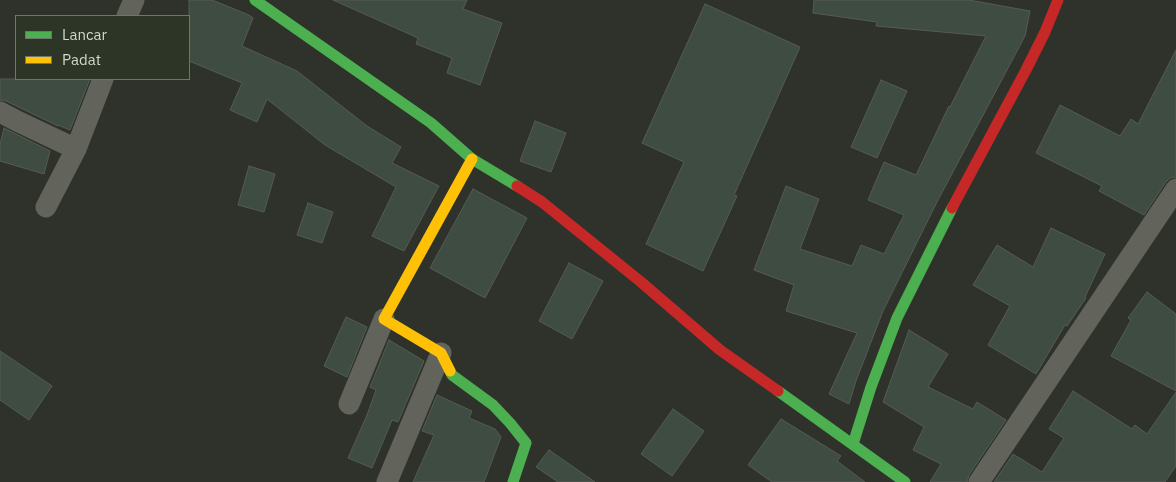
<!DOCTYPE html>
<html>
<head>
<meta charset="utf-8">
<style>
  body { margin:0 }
  #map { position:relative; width:1176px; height:482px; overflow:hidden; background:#2e322a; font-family:"IBM Plex Sans",sans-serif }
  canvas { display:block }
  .legend { position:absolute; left:15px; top:15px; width:175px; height:65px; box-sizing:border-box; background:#2d3527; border:1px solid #6f766a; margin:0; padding:6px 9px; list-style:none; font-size:15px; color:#d2d7ce }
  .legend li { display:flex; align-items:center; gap:10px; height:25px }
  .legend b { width:25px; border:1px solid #6f766a }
</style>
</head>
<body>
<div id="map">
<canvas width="1176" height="482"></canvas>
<ul class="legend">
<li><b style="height:6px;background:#4caf50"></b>Lancar</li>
<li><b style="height:6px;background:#ffc107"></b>Padat</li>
</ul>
</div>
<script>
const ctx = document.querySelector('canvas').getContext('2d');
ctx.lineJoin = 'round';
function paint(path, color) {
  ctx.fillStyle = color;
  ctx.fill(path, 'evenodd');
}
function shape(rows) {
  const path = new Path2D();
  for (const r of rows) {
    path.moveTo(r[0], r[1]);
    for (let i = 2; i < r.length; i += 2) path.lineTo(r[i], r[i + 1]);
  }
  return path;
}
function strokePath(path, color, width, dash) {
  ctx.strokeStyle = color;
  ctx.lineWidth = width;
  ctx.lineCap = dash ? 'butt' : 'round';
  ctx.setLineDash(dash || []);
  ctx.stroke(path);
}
const building = shape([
  [189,0,212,0,249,15,253,18,242,46,297,71,367,126,401,147,392,163,439,186,404,251,372,236,396,187,325,145,267,99,257,122,230,110,242,83,189,61,189,0],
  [333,0,467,0,463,9,502,23,480,85,447,73,452,58,416,44,418,38,333,0],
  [814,0,969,0,1030,11,1025,36,937,202,883,311,856,381,849,404,829,394,857,333,786,311,794,285,754,270,786,186,819,199,800,249,852,266,861,245,884,254,904,215,868,200,884,162,916,175,949,106,950,107,986,36,876,26,877,22,813,13,814,0],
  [705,4,800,47,734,195,737,196,703,271,646,244,684,162,642,143,705,4],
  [1176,50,1176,177,1170,178,1166,182,1144,215,1099,191,1102,186,1036,153,1060,105,1120,136,1131,119,1138,124,1176,50],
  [0,79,90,79,70,130,58,125,58,126,6,101,0,100,0,79],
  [881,80,907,91,877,158,851,147,881,80],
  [535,121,566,133,551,172,520,161,535,121],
  [4,128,50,151,44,174,0,161,0,144,4,128],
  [249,166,275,174,264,212,238,205,249,166],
  [473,189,527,218,485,298,430,268,473,189],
  [308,203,333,212,322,243,297,235,308,203],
  [1051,228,1105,254,1085,297,1086,298,1067,326,1065,325,1036,374,988,345,1010,306,973,285,997,245,1033,267,1051,228],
  [569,263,603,281,572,339,539,321,569,263],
  [1147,292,1176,314,1176,391,1111,356,1131,320,1128,318,1147,292],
  [346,317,367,327,347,377,324,366,346,317],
  [909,330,948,354,928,387,973,409,977,402,1006,420,969,475,967,482,930,482,941,464,913,450,924,427,883,402,909,330],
  [389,340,424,361,398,422,392,420,372,468,348,458,367,415,376,390,370,387,389,340],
  [0,351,52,386,29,420,0,400,0,351],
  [1073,391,1132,429,1135,425,1147,434,1176,392,1176,466,1165,482,994,482,1013,454,1042,472,1064,438,1049,429,1073,391],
  [437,395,472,411,469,418,495,429,501,437,484,482,413,482,434,435,422,431,437,395],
  [673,409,704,431,672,476,641,454,673,409],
  [781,419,841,456,837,461,865,482,772,482,748,465,781,419],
  [549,450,595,482,558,482,536,467,549,450]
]);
paint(building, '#3f4c42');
strokePath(building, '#565b55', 1);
strokePath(shape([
  [127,16,134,0],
  [0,112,17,121,76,149],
  [46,207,76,149,103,79],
  [349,404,384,319],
  [387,482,441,353],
  [979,482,1176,189]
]), '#62645b', 21);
strokePath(shape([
  [255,0,431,123,472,159,517,186],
  [450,371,452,375,493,405,510,423,526,443,513,482],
  [778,391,905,482],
  [853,444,871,387,897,318,952,208]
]), '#4caf50', 11);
strokePath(shape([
  [450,371,441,353,384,319,472,159]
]), '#ffc107', 11);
strokePath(shape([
  [517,186,542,202,641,282,720,350,778,391],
  [952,208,1026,70,1045,32,1058,0]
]), '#c62828', 11);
</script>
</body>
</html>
